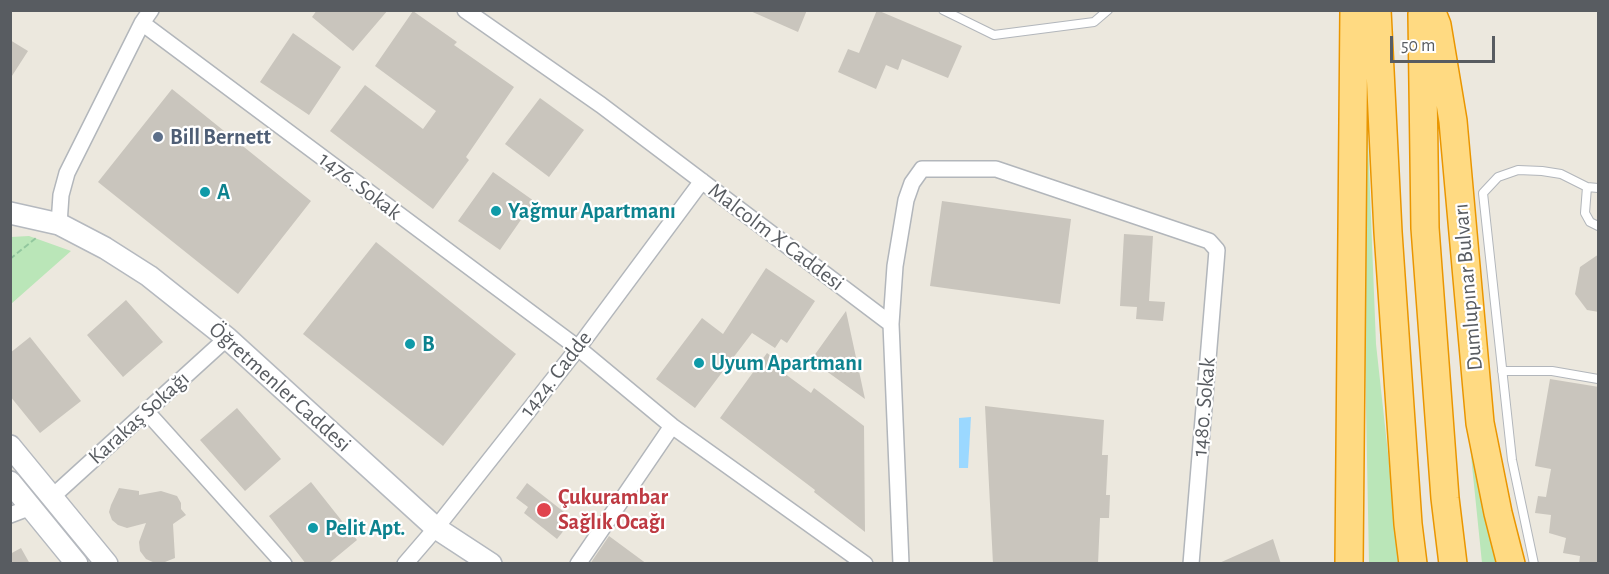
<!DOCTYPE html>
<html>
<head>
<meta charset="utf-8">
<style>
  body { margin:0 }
  #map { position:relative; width:1609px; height:574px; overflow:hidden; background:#ece8de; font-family:"Alegreya Sans",sans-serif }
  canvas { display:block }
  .frame { position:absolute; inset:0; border:12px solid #585c61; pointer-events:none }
  .scale { position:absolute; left:1390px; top:36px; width:105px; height:27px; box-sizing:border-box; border:3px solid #585c61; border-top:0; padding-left:8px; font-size:18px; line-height:21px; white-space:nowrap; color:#585c61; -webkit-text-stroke:4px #fff; paint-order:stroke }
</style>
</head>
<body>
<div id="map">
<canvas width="1609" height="574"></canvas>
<div class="frame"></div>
<div class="scale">50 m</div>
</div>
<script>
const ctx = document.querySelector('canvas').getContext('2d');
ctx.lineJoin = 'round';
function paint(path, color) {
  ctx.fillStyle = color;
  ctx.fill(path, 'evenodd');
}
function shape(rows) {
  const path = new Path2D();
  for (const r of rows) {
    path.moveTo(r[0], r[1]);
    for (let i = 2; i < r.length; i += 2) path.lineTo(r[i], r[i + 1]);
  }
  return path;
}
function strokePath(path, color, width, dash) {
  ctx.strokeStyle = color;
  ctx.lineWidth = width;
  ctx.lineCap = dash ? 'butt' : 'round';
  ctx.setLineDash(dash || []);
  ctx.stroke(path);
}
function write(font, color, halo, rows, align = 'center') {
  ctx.font = font + ' "Alegreya Sans",sans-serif';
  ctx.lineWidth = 4.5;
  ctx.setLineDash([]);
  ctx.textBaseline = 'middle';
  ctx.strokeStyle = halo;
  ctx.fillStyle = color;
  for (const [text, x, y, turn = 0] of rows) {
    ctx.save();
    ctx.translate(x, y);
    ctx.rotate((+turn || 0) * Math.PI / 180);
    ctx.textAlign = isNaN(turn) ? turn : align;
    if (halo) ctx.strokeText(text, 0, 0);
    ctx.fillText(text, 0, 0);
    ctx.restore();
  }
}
paint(shape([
  [1364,41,1376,344,1400,563,1369,563,1359,44],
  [29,236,71,251,11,304,11,237],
  [1450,251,1485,485,1505,563,1482,563]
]), '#bae6b8');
paint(shape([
  [971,417,968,468,959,468,959,418]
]), '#9bd8ff');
paint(shape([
  [317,10,388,10,353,51,312,17],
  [748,10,807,10,798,32],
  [877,10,962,46,948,78,902,59,898,70,886,65,876,89,838,72,848,49,859,53],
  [413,11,457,42,454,45,514,87,466,157,469,160,433,209,330,131,365,85,423,129,436,111,375,66],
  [293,33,341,67,309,115,260,82],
  [10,40,28,51,10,79],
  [172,89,311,201,238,294,98,182],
  [540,98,584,130,549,177,505,144],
  [493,172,534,201,500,250,458,221],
  [942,201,1071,219,1060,304,930,286],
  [1124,234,1153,236,1149,301,1165,302,1163,321,1136,319,1137,307,1120,306],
  [376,242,516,354,443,446,303,334],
  [1599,254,1599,312,1587,310,1575,294,1580,267],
  [766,268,815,301,787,343,781,339,775,348,752,333,695,408,656,379,702,318,723,334],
  [126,300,163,342,123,377,87,335],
  [846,311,865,399,811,360],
  [30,337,81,401,40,433,10,396,10,353],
  [767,353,776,360,773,365,811,393,814,388,864,426,865,532,814,492,815,490,720,418],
  [1550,379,1599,387,1599,564,1579,564,1580,556,1563,553,1566,538,1549,533,1551,515,1535,513,1538,496,1546,497,1551,469,1535,466],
  [985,406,1104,420,1102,455,1108,455,1106,495,1110,495,1109,518,1100,518,1098,564,993,564],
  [237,408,281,459,245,491,200,440],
  [311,482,357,540,328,564,306,564,269,516],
  [527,483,573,519,557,539,524,513,528,507,516,498],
  [119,488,139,491,139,495,161,491,177,496,181,503,181,509,186,515,173,524,175,558,165,562,155,563,146,559,140,551,139,542,146,523,127,528,118,525,112,520,109,512,111,505],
  [609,536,647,564,590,564],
  [1273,539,1281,564,1217,564],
  [21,548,30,564,10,564,10,554]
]), '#c9c5bd');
const lane = shape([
  [943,10,994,35,1094,22,1108,10],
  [1587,187,1585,213,1590,222,1598,226],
  [1502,371,1552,371,1598,379],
  [1534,564,1512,460,1483,193,1498,177,1518,170,1542,171,1561,174,1587,187,1598,188]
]);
const street = shape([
  [465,10,601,105,891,324,901,564],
  [142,23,578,348,672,426,865,564],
  [59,224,61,195,67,173,142,23,151,10],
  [891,324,895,266,906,200,912,183,922,169,996,169,1209,241,1217,250,1216,263,1191,564],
  [147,412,284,564],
  [52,497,227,338],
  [10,515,31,507],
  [405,564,436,528,578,348,702,181],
  [578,564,672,426]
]);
const secondary = shape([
  [10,213,59,224,105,248,149,276,227,338,436,528,491,564],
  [10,446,107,564],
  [10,482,77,564]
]);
const highway = shape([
  [1377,10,1388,232,1408,524,1413,564],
  [1431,10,1437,25,1453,121,1480,423,1498,513,1511,564],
  [1422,14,1425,228,1445,498,1453,564],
  [1349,564,1354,10]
]);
strokePath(lane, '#b2b6bb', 10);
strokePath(street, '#b2b6bb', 18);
strokePath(secondary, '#b5b9bf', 24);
strokePath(highway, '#ea9600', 30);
strokePath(shape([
  [10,259,36,238]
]), '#92c79e', 2, [6, 3]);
strokePath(lane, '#fff', 8);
strokePath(street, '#fff', 15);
strokePath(secondary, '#fff', 21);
strokePath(highway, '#ffda82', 27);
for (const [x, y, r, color] of [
  [158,137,6,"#5c6f8a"],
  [205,192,6,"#0f9aa8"],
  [496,211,6,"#0f9aa8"],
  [410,344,6,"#0f9aa8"],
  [699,363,6,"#0f9aa8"],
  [544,510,8,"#e0444e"],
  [313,528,6,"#0f9aa8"]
]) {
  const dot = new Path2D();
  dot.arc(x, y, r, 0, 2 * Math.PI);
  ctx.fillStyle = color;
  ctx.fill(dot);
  strokePath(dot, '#fff', 2);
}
write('bold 22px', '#4e5e75', '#fff', [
  ["Bill Bernett",170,137]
], 'left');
write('22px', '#585c61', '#fff', [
  ["1476. Sokak",360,186,37],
  ["Malcolm X Caddesi",776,237,37],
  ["Dumlupınar Bulvarı",1468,287,-95],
  ["1424. Cadde",556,374,-52],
  ["Öğretmenler Caddesi",280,387,42],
  ["1480. Sokak",1204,407,-85],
  ["Karakaş Sokağı",139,418,-42]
]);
write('bold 22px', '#0d838f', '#fff', [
  ["A",217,192],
  ["Yağmur Apartmanı",508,211],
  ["B",422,344],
  ["Uyum Apartmanı",711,363],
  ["Pelit Apt.",325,528]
], 'left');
write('bold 22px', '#be3a42', '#fff', [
  ["Çukurambar",558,497],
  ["Sağlık Ocağı",558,522]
], 'left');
</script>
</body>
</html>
